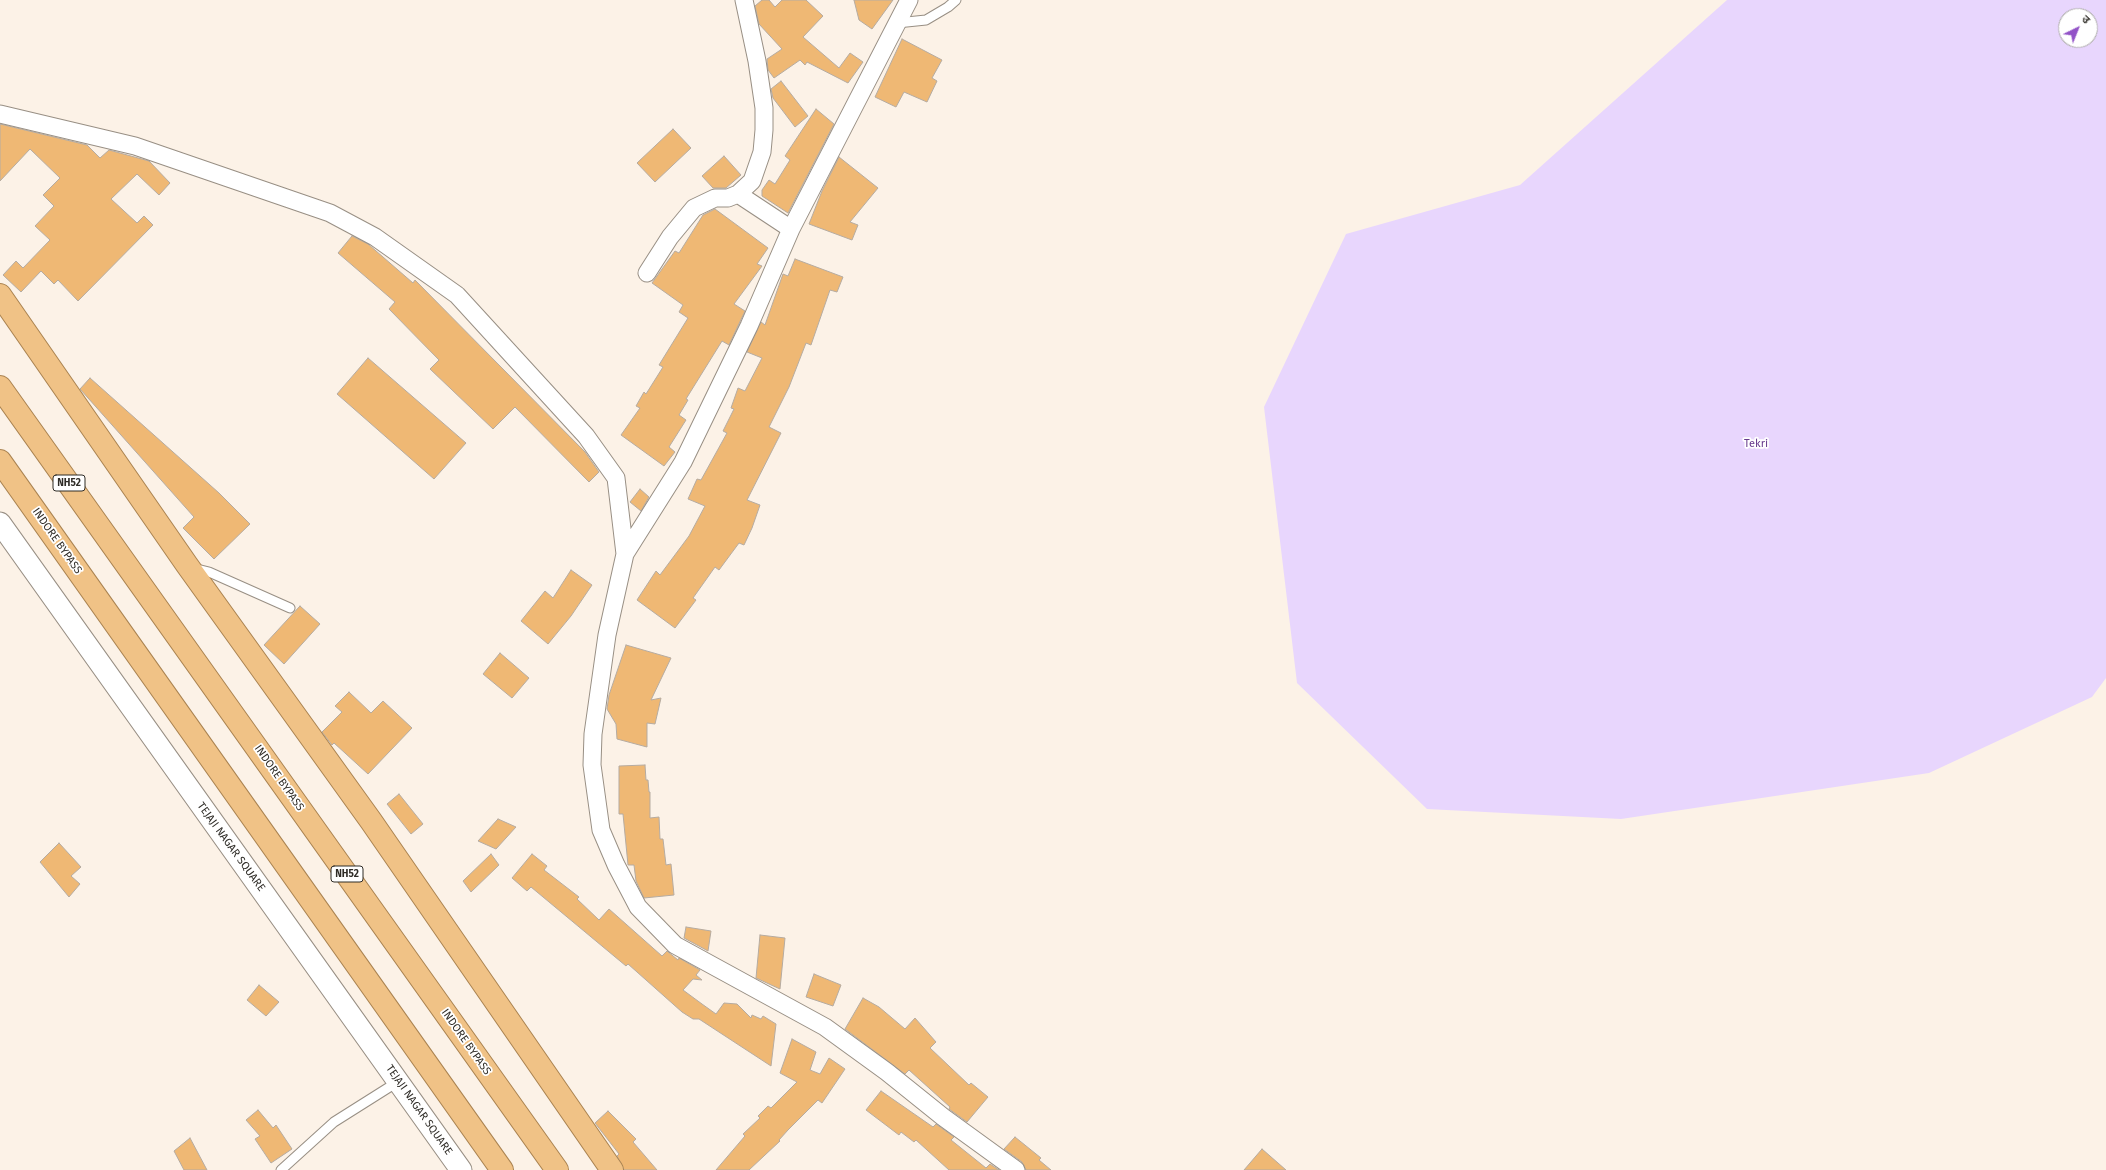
<!DOCTYPE html>
<html>
<head>
<meta charset="utf-8">
<style>
  body { margin:0 }
  #map { position:relative; width:2106px; height:1170px; overflow:hidden; background:#fcf2e7; font-family:"Fira Sans","Noto Sans Devanagari",sans-serif }
  canvas { display:block }
  .north { position:absolute; left:2058px; top:8px; width:40px; height:40px; box-sizing:border-box; background:#fff; border:1px solid #acaba9; border-radius:50%; rotate:43deg; font-size:11px; font-weight:700; line-height:16px; text-align:center; color:#2f2c27 }
  .north::after { content:''; display:block; margin:auto; width:14px; height:18px; background:#9252c7; clip-path:polygon(50% 0,100% 100%,50% 72%,0 100%) }
</style>
</head>
<body>
<div id="map">
<canvas width="2106" height="1170"></canvas>
<div class="north">उ</div>
</div>
<script>
const ctx = document.querySelector('canvas').getContext('2d');
ctx.lineJoin = 'round';
function paint(path, color) {
  ctx.fillStyle = color;
  ctx.fill(path, 'evenodd');
}
function shape(rows) {
  const path = new Path2D();
  for (const r of rows) {
    path.moveTo(r[0], r[1]);
    for (let i = 2; i < r.length; i += 2) path.lineTo(r[i], r[i + 1]);
  }
  return path;
}
function strokePath(path, color, width, dash) {
  ctx.strokeStyle = color;
  ctx.lineWidth = width;
  ctx.lineCap = dash ? 'butt' : 'round';
  ctx.setLineDash(dash || []);
  ctx.stroke(path);
}
function write(font, color, halo, rows, align = 'center') {
  ctx.font = font + ' "Fira Sans",sans-serif';
  ctx.lineWidth = 3.5;
  ctx.setLineDash([]);
  ctx.textBaseline = 'middle';
  ctx.strokeStyle = halo;
  ctx.fillStyle = color;
  for (const [text, x, y, turn = 0] of rows) {
    ctx.save();
    ctx.translate(x, y);
    ctx.rotate((+turn || 0) * Math.PI / 180);
    ctx.textAlign = isNaN(turn) ? turn : align;
    if (halo) ctx.strokeText(text, 0, 0);
    ctx.fillText(text, 0, 0);
    ctx.restore();
  }
}
paint(shape([
  [1727,0,2106,0,2106,678,2092,697,1929,773,1621,819,1427,809,1297,683,1264,407,1346,234,1520,185],
  [2066,16,2090,16,2090,40,2066,40]
]), '#e8d6fd');
const building = shape([
  [762,0,769,0,775,7,782,0,806,0,823,16,803,37,839,68,850,53,863,62,848,83,807,62,805,65,800,60,774,78,768,70,767,59,782,49,759,24,755,6,762,0],
  [854,0,893,0,872,29,859,20,854,0],
  [902,39,942,60,932,78,937,81,927,102,904,92,896,107,875,97,902,39],
  [781,81,808,116,795,127,773,98,771,89,781,81],
  [816,109,834,124,788,213,762,196,762,190,769,180,775,184,790,160,785,156,816,109],
  [0,124,87,145,100,158,109,150,149,161,170,183,159,195,137,174,111,199,137,223,144,216,153,225,78,301,58,280,54,284,41,271,21,292,3,275,16,261,23,268,50,240,35,226,54,206,43,195,60,178,30,149,0,181,0,124],
  [673,129,691,148,655,182,637,163,673,129],
  [724,156,741,175,726,188,713,188,702,176,724,156],
  [839,157,878,188,850,222,858,225,852,240,809,224,822,191,839,157],
  [715,209,768,248,757,264,762,266,734,304,745,311,729,345,722,341,686,399,688,400,679,415,686,420,669,447,675,452,664,466,621,435,640,408,636,406,644,392,646,394,663,367,659,365,688,318,679,312,683,305,652,283,675,251,679,253,703,215,715,209],
  [352,236,368,244,413,283,415,280,585,452,599,472,589,482,515,407,493,429,430,369,439,360,389,309,395,302,338,253,352,236],
  [795,259,843,277,837,292,830,290,811,345,806,343,789,387,769,427,781,433,747,500,760,505,752,528,744,545,739,543,719,570,715,567,693,598,696,600,675,628,637,600,656,571,660,575,689,536,705,506,688,499,697,479,701,480,727,433,723,431,734,409,731,408,738,388,745,391,762,358,747,352,761,322,765,325,783,274,788,276,795,259],
  [368,358,466,443,434,479,337,394,368,358],
  [90,378,219,493,250,524,214,559,183,528,194,517,80,389,90,378],
  [640,489,649,497,641,511,630,502,640,489],
  [571,570,592,585,571,616,548,644,521,621,545,591,553,598,571,570],
  [300,606,320,624,284,664,264,645,300,606],
  [626,645,671,658,651,700,661,698,655,724,647,723,647,747,617,739,616,724,607,709,609,695,626,645],
  [500,653,529,678,512,698,483,674,500,653],
  [349,692,371,713,383,701,412,728,368,774,334,743,332,745,322,732,342,712,335,706,349,692],
  [645,765,646,780,648,780,649,792,650,792,650,818,659,817,660,839,663,839,666,865,671,864,674,895,644,898,636,881,634,865,628,865,623,814,619,814,619,766,645,765],
  [399,794,423,824,411,834,387,804,399,794],
  [498,819,516,827,496,849,478,841,498,819],
  [59,843,81,867,71,876,80,884,69,897,40,862,59,843],
  [491,854,499,865,471,892,463,881,491,854],
  [532,854,547,866,544,870,579,897,577,899,599,920,609,909,662,956,667,951,678,960,679,958,700,970,696,975,702,980,693,979,683,990,702,1004,716,1014,724,1003,737,1004,751,1018,752,1015,761,1019,763,1016,776,1024,771,1066,699,1019,693,1019,682,1012,628,964,626,966,531,887,527,891,512,878,532,854],
  [686,927,711,931,708,951,684,938,686,927],
  [760,935,785,938,780,989,756,978,760,935],
  [814,974,841,985,833,1006,806,997,814,974],
  [259,985,279,1002,266,1016,247,1000,259,985],
  [863,998,879,1007,905,1029,915,1018,936,1042,930,1048,969,1085,971,1083,988,1097,967,1122,949,1109,950,1107,909,1070,905,1074,845,1029,863,998],
  [792,1039,816,1052,810,1070,820,1074,829,1058,845,1069,822,1103,818,1100,788,1130,779,1140,780,1141,749,1170,716,1170,745,1136,743,1134,760,1118,758,1116,768,1106,771,1108,797,1082,780,1073,792,1039],
  [881,1091,933,1127,936,1124,954,1137,951,1140,986,1168,990,1164,999,1170,949,1170,916,1140,914,1142,901,1132,899,1135,866,1110,881,1091],
  [258,1110,273,1128,276,1125,292,1149,271,1163,255,1139,260,1136,246,1120,258,1110],
  [608,1111,636,1139,633,1142,657,1170,624,1170,617,1156,619,1154,595,1123,608,1111],
  [1015,1137,1041,1158,1039,1160,1051,1170,1026,1170,1022,1162,1004,1149,1015,1137],
  [190,1138,207,1170,184,1170,174,1151,190,1138],
  [1262,1149,1286,1170,1244,1170,1262,1149]
]);
paint(building, '#efb874');
strokePath(building, '#b5aba1', 1);
const service = shape([
  [897,23,926,20,948,7,956,0],
  [193,568,209,572,290,608],
  [281,1170,334,1122,399,1081]
]);
const minor = shape([
  [909,0,791,229,749,326,683,462,625,554,607,635,593,734,592,765,601,830,616,865,638,907,675,945,825,1027,887,1072,943,1117,1016,1170],
  [0,114,135,146,330,213,375,237,457,295,586,436,616,478,625,554],
  [738,194,791,229],
  [647,273,670,237,694,208,715,198,728,198,738,194,752,181,762,152,764,130,764,108,757,61,744,0]
]);
const tertiary = shape([
  [0,523,461,1170]
]);
const trunk = shape([
  [0,295,187,565,371,821,612,1170],
  [0,387,557,1170],
  [0,461,502,1170]
]);
strokePath(service, '#988f84', 11);
strokePath(minor, '#988f84', 19);
strokePath(tertiary, '#988f84', 23);
strokePath(trunk, '#aa8351', 24);
strokePath(service, '#fff', 9);
strokePath(minor, '#fff', 17);
strokePath(tertiary, '#fff', 21);
strokePath(trunk, '#f0c286', 22);
for (const [x, y, w] of [
  [69,483,32],
  [347,874,32]
]) {
  const box = new Path2D();
  box.roundRect(x - w / 2, y - 8, w, 16, 3);
  ctx.fillStyle = '#fff';
  ctx.fill(box);
  strokePath(box, '#2f2c27', 1);
}
write('bold 10px', '#2f2c27', null, [
  ["NH52",69,483],
  ["NH52",347,874]
]);
write('11px', '#673a8d', '#fff', [
  ["Tekri",1756,444]
]);
write('11px', '#2f2c27', '#fff', [
  ["INDORE BYPASS",57,541,55],
  ["INDORE BYPASS",279,778,55],
  ["TEJAJI NAGAR SQUARE",231,847,54],
  ["INDORE BYPASS",466,1042,55],
  ["TEJAJI NAGAR SQUARE",419,1110,55]
]);
</script>
</body>
</html>
